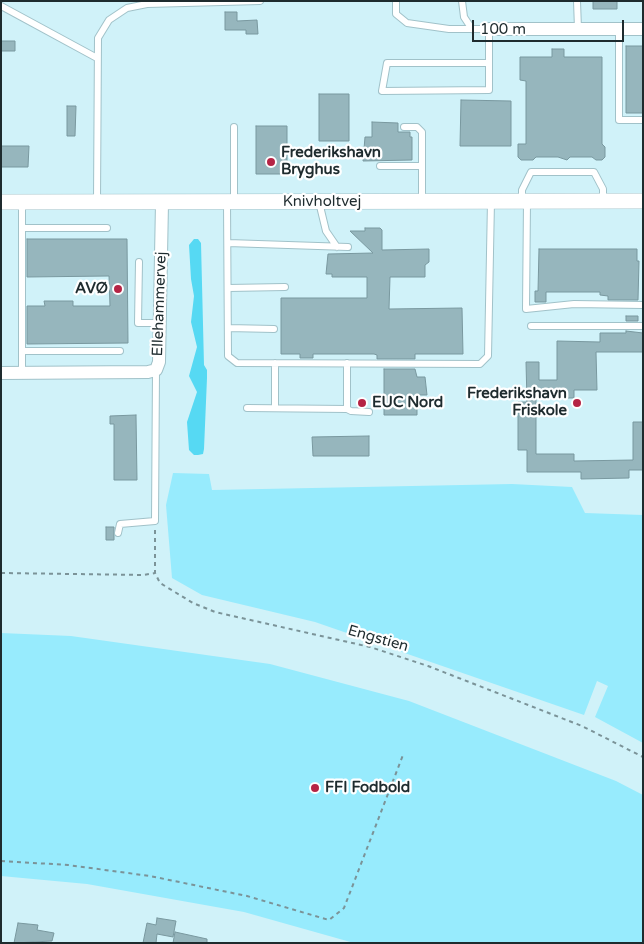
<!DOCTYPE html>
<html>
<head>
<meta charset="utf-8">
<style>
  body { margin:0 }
  #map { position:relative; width:644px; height:944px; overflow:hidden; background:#d0f2f9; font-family:"Varela Round",sans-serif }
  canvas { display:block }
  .frame { position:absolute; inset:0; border:2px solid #1e2b2e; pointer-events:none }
  .scale { position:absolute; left:472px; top:20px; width:152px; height:22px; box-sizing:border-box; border:2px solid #1e2b2e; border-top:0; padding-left:6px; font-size:15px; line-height:18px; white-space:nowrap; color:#1e2b2e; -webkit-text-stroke:4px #fff; paint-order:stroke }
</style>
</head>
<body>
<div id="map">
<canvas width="644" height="944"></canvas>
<div class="frame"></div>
<div class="scale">100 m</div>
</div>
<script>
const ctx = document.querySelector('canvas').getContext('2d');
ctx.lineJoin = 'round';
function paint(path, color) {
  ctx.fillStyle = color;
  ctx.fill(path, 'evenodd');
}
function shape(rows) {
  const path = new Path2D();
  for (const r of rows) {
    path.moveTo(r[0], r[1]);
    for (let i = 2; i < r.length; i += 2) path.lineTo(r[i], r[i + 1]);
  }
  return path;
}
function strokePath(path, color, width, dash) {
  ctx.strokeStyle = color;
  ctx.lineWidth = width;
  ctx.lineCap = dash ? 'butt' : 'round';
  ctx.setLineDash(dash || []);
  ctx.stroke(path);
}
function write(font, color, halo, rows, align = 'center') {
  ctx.font = font + ' "Varela Round",sans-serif';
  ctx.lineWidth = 4.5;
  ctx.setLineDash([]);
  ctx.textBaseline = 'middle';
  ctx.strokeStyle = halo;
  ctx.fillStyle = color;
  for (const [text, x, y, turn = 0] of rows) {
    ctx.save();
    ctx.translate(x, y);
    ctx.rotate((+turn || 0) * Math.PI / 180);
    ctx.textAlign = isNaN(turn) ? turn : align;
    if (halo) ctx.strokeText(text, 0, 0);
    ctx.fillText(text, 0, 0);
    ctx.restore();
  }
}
paint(shape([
  [173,473,209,474,212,490,512,484,572,487,585,513,643,515,643,743,595,717,608,686,597,681,584,715,315,622,202,595,172,578,166,505],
  [1,633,71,636,270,664,409,701,616,781,643,795,643,943,354,943,244,912,87,884,1,876]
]), '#97ebfd');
paint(shape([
  [194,239,198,239,201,243,204,365,207,370,207,378,204,449,203,454,198,455,194,455,189,450,187,422,197,392,189,376,197,347,191,322,194,296,191,279,189,245]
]), '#56d9f3');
const building = shape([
  [593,1,617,1,617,9,593,9,593,1],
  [225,12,237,12,237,21,257,20,258,34,246,34,246,30,225,30,225,12],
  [1,41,15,41,15,51,1,51,1,41],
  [626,46,643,46,643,113,626,113,626,46],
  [552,49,564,49,564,57,602,57,602,144,605,147,605,157,602,160,596,160,592,157,570,157,567,160,558,157,536,157,533,160,521,160,518,157,518,144,526,144,526,81,520,80,520,57,552,57,552,49],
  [319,94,349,94,349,141,319,141,319,94],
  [461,100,511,101,511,146,460,146,461,100],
  [67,106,76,106,75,136,67,136,67,106],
  [372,122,398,123,398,132,410,132,410,137,412,137,412,160,363,161,365,137,372,137,372,122],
  [256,126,287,126,287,174,256,174,256,126],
  [1,146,29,146,28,167,1,167,1,146],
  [365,228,380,228,382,230,382,250,429,249,429,262,425,265,425,277,390,277,389,309,462,308,463,354,415,354,415,359,377,359,377,355,374,354,313,354,313,358,300,358,300,354,281,354,281,298,367,298,367,277,332,277,332,274,326,274,328,254,373,253,350,231,365,231,365,228],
  [27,239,127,239,128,343,27,344,27,306,45,306,44,301,73,301,73,306,110,306,109,276,27,277,27,239],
  [539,249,637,249,637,261,639,261,638,300,608,300,608,296,600,295,600,292,546,292,546,302,535,302,535,291,538,291,539,249],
  [626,316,638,316,638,321,626,321,626,316],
  [626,331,643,333,643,352,596,352,597,390,574,390,574,398,536,398,536,454,574,454,574,461,633,460,633,422,643,422,643,470,629,470,629,478,581,479,581,472,527,472,527,450,518,450,518,402,527,402,526,362,539,362,539,380,557,380,557,341,600,342,600,333,626,333,626,331],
  [384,369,415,369,417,377,425,377,427,395,417,395,417,415,384,415,384,369],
  [136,415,137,480,114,480,114,424,110,424,110,416,136,415],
  [369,436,369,456,313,456,312,437,369,436],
  [106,527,114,527,114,540,106,540,106,527],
  [157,918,176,921,173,937,157,934,156,943,143,943,147,923,156,925,157,918],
  [18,923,38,925,37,930,54,933,52,941,14,943,18,923],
  [175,932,207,939,207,943,173,943,175,932]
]);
paint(building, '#96b6bd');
strokePath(building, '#79989f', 1);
const service = shape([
  [396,1,396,14,407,23,449,29,489,29,489,63,387,63,382,91,489,90,489,63],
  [462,1,464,17,472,29],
  [577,1,578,29],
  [1,6,97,58],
  [619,29,619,120,643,120],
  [234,127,234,201],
  [404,127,417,127,422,132,422,201],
  [380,166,422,166],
  [97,201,98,38,109,20,127,8,147,4,260,1],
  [522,201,522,190,531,172,594,172,603,189,603,201],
  [22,202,22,373],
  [319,202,326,231,337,247],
  [527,202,526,309,574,304,643,305],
  [227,203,228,356,237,363,480,364,488,356,491,201],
  [22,228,107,228],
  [228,243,348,247],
  [139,262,138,323,159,323],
  [228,288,285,287],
  [531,326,643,326],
  [228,328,274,329],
  [22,351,120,351],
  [247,408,347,409,351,411,369,412],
  [275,408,275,363],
  [347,409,347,363],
  [118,533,120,524,155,521,156,370]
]);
const minor = shape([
  [489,29,643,29],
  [1,373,148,372,156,370,159,362,162,203]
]);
const tertiary = shape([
  [1,202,643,201]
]);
strokePath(service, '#a1c2c9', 8);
strokePath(minor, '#a1c2c9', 14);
strokePath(tertiary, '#a1c2c9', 16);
strokePath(shape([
  [155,530,155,573,160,583,193,603,215,612,370,647,428,666,582,726,643,757],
  [1,573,144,575,155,573],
  [1,861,68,865,150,876,247,896,329,920,344,908,403,755]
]), '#7b9398', 2, [4, 4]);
strokePath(service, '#fff', 6);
strokePath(minor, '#fff', 12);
strokePath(tertiary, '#fff', 15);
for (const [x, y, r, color] of [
  [271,162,5,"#b52445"],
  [118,289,5,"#b52445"],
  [362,403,5,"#b52445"],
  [577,403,5,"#b52445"],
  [315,788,5,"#b52445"]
]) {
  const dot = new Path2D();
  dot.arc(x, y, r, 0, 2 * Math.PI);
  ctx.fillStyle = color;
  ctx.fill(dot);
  strokePath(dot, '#fff', 2);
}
write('bold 15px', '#1e2b2e', '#fff', [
  ["Frederikshavn",281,153],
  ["Bryghus",281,170],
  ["AVØ",108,289,"right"],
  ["Frederikshavn",567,394,"right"],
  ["Friskole",567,411,"right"],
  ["EUC Nord",372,403],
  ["FFI Fodbold",325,788]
], 'left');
write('15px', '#1e2b2e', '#fff', [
  ["Knivholtvej",322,202],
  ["Ellehammervej",160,304,-88],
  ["Engstien",378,639,16]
]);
</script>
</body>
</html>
